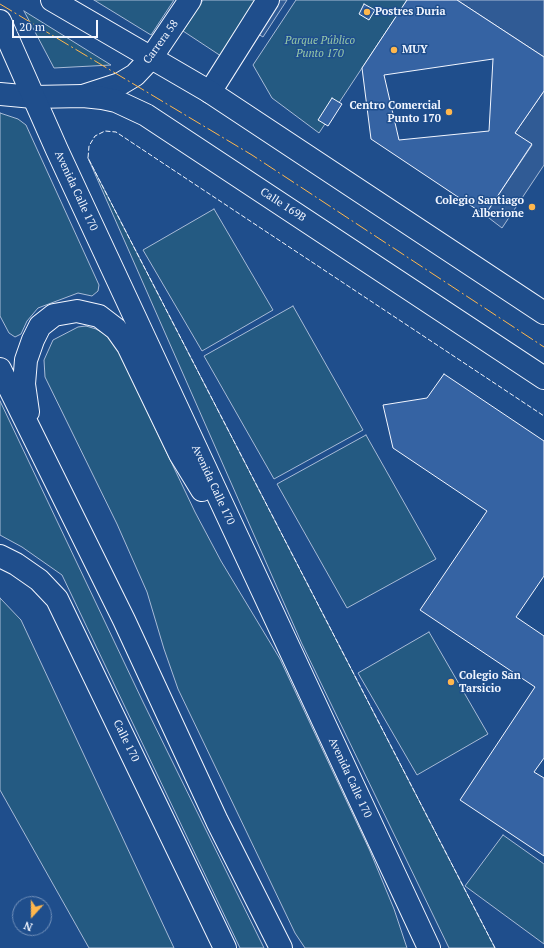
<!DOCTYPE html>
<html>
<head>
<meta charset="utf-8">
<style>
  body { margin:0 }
  #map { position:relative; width:544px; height:948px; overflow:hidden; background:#1f4e8c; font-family:"PT Serif",serif }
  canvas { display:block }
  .north { position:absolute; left:12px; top:896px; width:40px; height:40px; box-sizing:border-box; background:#1f4e8c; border:1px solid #7391ba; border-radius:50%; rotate:201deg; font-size:11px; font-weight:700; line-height:16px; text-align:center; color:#f2f6ff }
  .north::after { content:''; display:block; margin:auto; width:14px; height:18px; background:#ffb74d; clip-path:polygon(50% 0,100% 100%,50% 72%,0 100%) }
  .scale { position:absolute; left:12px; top:20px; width:86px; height:18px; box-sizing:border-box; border:2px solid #f2f6ff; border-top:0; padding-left:5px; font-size:12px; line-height:14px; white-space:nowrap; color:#f2f6ff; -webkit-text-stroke:3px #1f4e8c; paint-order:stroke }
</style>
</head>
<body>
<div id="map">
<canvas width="544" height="948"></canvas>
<div class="north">N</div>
<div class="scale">20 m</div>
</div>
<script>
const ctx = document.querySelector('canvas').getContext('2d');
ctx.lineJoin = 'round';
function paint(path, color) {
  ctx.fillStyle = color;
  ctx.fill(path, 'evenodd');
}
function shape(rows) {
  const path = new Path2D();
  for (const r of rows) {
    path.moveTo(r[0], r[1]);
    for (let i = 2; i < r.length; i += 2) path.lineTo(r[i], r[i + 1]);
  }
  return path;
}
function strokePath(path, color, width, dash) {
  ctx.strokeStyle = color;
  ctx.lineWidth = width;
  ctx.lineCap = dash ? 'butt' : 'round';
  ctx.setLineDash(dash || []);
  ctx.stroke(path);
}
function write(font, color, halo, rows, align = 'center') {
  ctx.font = font + ' "PT Serif",serif';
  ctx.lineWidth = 3;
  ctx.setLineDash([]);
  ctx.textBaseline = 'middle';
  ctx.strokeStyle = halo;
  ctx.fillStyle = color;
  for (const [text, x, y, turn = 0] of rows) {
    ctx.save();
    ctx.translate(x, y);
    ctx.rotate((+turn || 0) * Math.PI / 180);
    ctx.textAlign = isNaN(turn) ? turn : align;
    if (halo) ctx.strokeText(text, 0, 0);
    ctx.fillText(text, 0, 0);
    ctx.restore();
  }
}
const green = shape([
  [94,0,174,0,151,35,94,0],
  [203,0,260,0,224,58,183,31,203,0],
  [296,0,407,0,319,133,272,98,253,65,296,0],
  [24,11,111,65,54,68,24,11],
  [0,113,18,119,26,125,99,285,98,291,92,296,78,293,38,308,27,321,21,334,15,337,9,333,0,316,0,113],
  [88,158,495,948,449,948,302,644,88,158],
  [214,209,273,310,202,351,143,250,214,209],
  [293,306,363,430,274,479,204,356,293,306],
  [86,326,96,329,106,335,116,346,195,512,221,561,280,659,370,851,394,909,407,948,305,948,295,933,178,689,164,649,147,592,117,524,45,377,44,360,53,340,78,327,86,326],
  [0,401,143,702,264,948,240,948,62,575,22,547,0,535,0,401],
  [366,435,436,559,347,608,277,484,366,435],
  [0,598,21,620,174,948,89,948,0,790,0,598],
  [429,632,488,734,417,775,358,673,429,632],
  [503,835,544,864,544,944,465,886,503,835]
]);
paint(green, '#245a82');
strokePath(green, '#a8bbd7', 1);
const parking = shape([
  [275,0,287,0,263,37,255,32,275,0],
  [457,0,544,0,544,57,457,0],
  [544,91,544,165,502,228,485,215,532,145,515,133,544,91]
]);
paint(parking, '#305b95');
strokePath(parking, '#a8bbd7', 1);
const building = shape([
  [407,0,457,0,544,57,544,91,515,133,532,144,485,215,371,139,362,68,407,0],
  [364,4,375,10,369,20,359,14,364,4],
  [493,59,489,131,399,140,384,75,493,59],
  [332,98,342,104,328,126,318,120,332,98],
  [444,374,544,441,544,576,516,617,544,636,544,758,534,772,544,778,544,856,460,800,535,687,420,610,487,511,393,448,383,405,427,398,444,374]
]);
paint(building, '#3563a3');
strokePath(building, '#f2f6ff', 1);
const street = shape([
  [210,92,268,0],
  [83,96,120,84,135,75,151,58,190,0]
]);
const secondary = shape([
  [52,0,210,92,544,313],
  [0,94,33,97,83,96,102,98,116,101,146,115,544,378],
  [0,556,16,564,39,580,57,599,225,948]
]);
const primary = shape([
  [0,21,57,150,429,948],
  [0,369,124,620,217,821,281,948],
  [28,412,24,384,26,360,33,340,40,326,54,315,77,311,99,316,116,329,128,346,180,454,202,490]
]);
strokePath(street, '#f2f6ff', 24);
strokePath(secondary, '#f2f6ff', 24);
strokePath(primary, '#f2f6ff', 24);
strokePath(street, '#1f4e8c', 22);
strokePath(secondary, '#1f4e8c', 22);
strokePath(primary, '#1f4e8c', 22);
strokePath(shape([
  [495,948,88,158,89,146,95,136,105,131,116,132,544,416]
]), '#f2f6ff', 1, [5, 2]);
strokePath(shape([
  [0,4,252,155,544,347]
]), '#ffb74d', 1, [14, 3, 2, 3]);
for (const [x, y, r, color] of [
  [367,12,4,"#ffb74d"],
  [394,50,4,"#ffb74d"],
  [449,112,4,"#ffb74d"],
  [532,207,4,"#ffb74d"],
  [451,682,4,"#ffb74d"]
]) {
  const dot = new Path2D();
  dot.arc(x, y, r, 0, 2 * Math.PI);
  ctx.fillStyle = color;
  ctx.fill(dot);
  strokePath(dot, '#1f4e8c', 1.5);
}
write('bold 11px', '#f2f6ff', '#1f4e8c', [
  ["Postres Duria",375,12],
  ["MUY",402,50],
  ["Centro Comercial",441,106,"right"],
  ["Punto 170",441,119,"right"],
  ["Colegio Santiago",524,201,"right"],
  ["Alberione",524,214,"right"],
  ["Colegio San",459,676],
  ["Tarsicio",459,689]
], 'left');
write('italic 11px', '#97c8a6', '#1f4e8c', [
  ["Parque Público",320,41],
  ["Punto 170",320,54]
]);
write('11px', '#f2f6ff', '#1f4e8c', [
  ["Carrera 58",161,42,-54],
  ["Avenida Calle 170",76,191,65],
  ["Calle 169B",283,205,33],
  ["Avenida Calle 170",213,485,65],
  ["Calle 170",126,741,64],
  ["Avenida Calle 170",350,778,65]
]);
</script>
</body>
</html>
